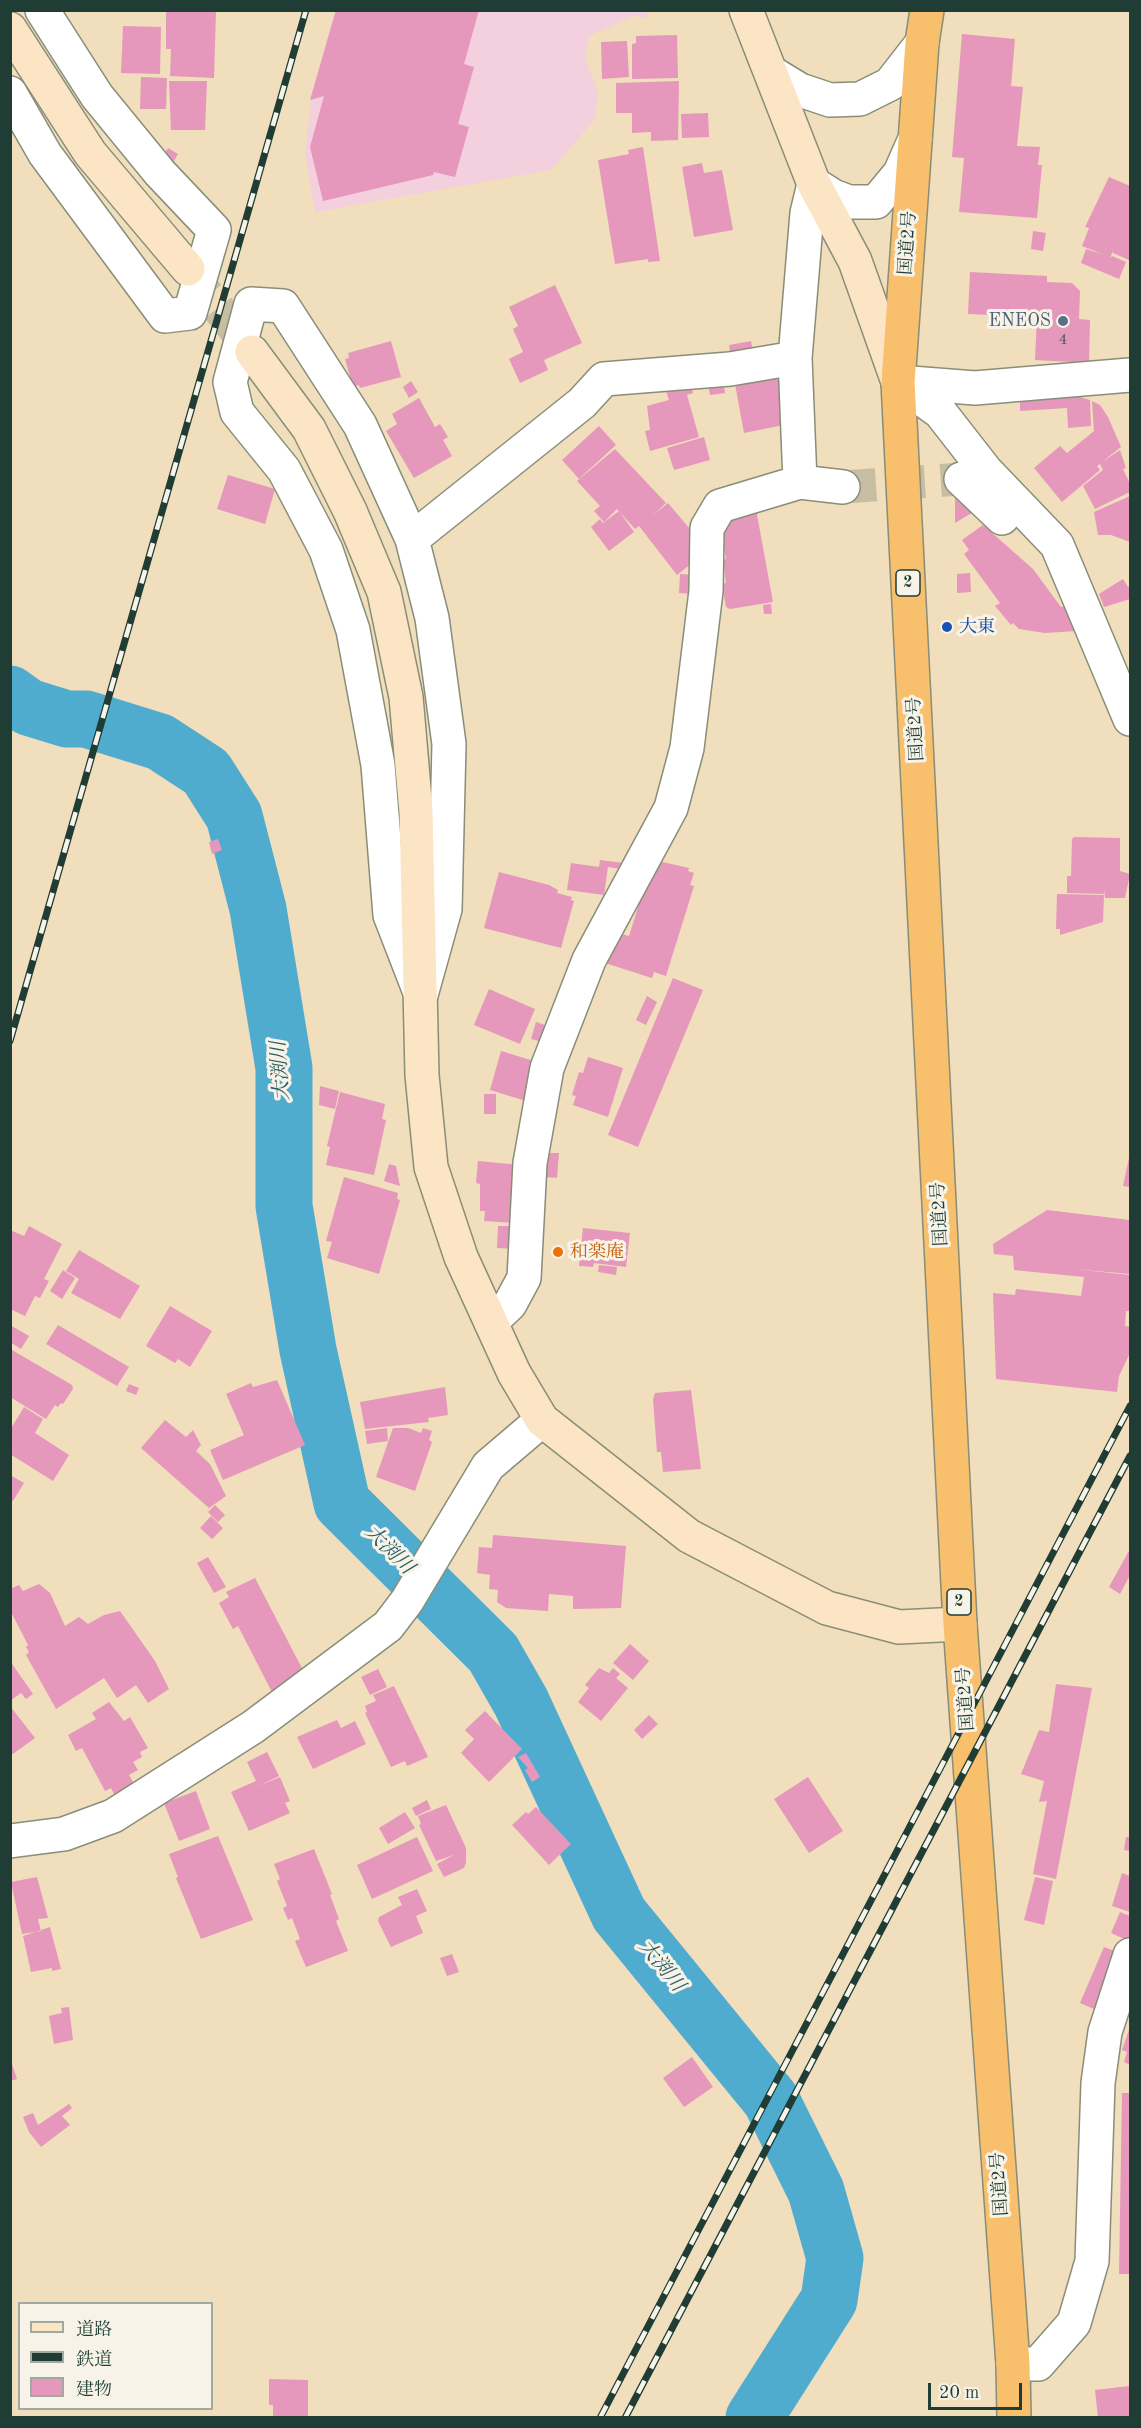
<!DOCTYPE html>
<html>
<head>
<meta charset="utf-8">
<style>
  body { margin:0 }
  #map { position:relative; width:1141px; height:2428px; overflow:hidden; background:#f0debd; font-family:"Old Standard TT","Noto Serif JP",serif }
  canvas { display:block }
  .frame { position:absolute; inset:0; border:12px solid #1f3d34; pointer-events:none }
  .legend { position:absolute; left:18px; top:2302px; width:195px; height:108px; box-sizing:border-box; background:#f7f3e8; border:2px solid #a1aaa0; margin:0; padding:8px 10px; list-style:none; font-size:18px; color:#1f3d34 }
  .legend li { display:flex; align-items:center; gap:12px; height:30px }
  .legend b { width:30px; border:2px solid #a1aaa0 }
  .scale { position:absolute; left:928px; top:2383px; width:94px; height:27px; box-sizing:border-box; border:3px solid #1f3d34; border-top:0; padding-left:8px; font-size:18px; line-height:21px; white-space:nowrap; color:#1f3d34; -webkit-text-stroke:4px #f7f3e8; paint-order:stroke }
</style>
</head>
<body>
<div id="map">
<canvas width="1141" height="2428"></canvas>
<div class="frame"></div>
<ul class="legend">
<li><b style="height:8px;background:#fce5c4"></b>道路</li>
<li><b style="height:8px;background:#1f3d34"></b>鉄道</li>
<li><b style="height:16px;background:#e598bb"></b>建物</li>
</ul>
<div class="scale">20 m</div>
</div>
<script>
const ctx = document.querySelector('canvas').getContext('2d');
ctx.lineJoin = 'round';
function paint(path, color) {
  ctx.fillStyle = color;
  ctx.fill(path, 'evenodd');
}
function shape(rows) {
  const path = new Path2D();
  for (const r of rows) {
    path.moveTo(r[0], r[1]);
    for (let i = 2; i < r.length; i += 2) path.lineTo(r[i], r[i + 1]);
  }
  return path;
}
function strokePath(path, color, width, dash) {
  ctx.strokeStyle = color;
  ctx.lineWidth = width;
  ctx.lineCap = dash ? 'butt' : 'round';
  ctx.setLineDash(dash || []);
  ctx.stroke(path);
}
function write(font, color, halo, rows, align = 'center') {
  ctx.font = font + ' "Old Standard TT","Noto Serif JP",serif';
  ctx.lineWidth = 6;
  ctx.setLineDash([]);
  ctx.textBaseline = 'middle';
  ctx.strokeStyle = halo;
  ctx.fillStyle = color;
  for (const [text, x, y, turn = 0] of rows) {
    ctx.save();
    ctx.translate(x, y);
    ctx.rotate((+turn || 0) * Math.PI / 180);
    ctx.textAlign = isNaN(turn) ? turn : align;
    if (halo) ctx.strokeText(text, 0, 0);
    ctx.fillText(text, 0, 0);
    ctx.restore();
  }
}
paint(shape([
  [335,11,648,11,647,18,634,16,589,36,585,59,598,91,595,119,551,170,315,212,305,153,312,93]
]), '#f4cfdd');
strokePath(shape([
  [10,694,28,707,67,719,86,719,160,742,206,772,234,816,258,909,284,1068,284,1206,308,1350,342,1503,493,1653,521,1702,619,1914,771,2100,816,2191,835,2258,829,2300,754,2418]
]), '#50acce', 57);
paint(shape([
  [172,10,216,10,214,78,170,76,171,49,166,49,166,11],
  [336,10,479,10,464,64,474,67,458,124,469,127,455,177,434,172,433,175,323,201,310,147,324,96,310,100],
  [123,26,161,27,160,74,121,73],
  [962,34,1015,39,1011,86,1023,87,1017,146,1040,147,1038,165,1042,165,1037,218,959,212,964,158,952,157],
  [677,35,678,78,632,79,632,44,636,43,636,36],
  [627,41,629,77,602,79,601,42],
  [141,77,167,78,166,109,140,109],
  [169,81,207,81,205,130,171,130],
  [679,81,678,140,651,141,651,132,632,133,632,113,616,113,616,83],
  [708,113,709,137,682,138,681,114],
  [643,147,660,261,648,262,648,259,615,264,598,160,629,154,628,150],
  [168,148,178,154,174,161,164,154],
  [702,163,704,173,722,170,733,230,694,237,682,167],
  [1109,177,1130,186,1130,257,1129,260,1113,253,1113,251,1110,258,1112,256,1126,262,1119,279,1081,263,1086,249,1105,255,1082,246,1089,228,1085,227],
  [1033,231,1046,233,1043,251,1031,249],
  [970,272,1047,276,1047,282,1072,283,1080,291,1079,319,1090,320,1089,363,1035,360,1037,317,968,314],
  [555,285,582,343,544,360,548,370,520,383,509,359,523,352,513,329,518,326,509,307],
  [391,341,401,377,360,388,359,385,353,387,345,359,349,358,348,353],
  [751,341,753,353,731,357,729,345],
  [777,377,789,424,744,433,735,384],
  [411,381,418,392,409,398,403,387],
  [690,381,693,393,687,395,699,437,650,451,645,431,650,430,647,406,669,400,665,388],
  [723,381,725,393,710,395,708,384],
  [1067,393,1090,400,1091,426,1068,428,1067,408,1020,411,1020,396],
  [419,398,435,427,440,424,448,437,443,440,452,456,414,478,386,431,397,424,392,414],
  [1092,401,1100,405,1108,417,1121,447,1102,462,1120,450,1126,468,1123,469,1130,484,1130,492,1095,509,1083,486,1103,470,1100,464,1097,466,1100,470,1062,502,1034,468,1060,446,1067,453,1094,431],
  [599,426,616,445,579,479,562,460],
  [704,437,710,460,674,470,667,448],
  [615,449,666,503,652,516,668,503,695,535,696,560,677,575,639,526,635,529,617,509,604,522,594,511,600,506,577,481],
  [228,475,275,489,265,524,217,509],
  [959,495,975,511,955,523,955,496],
  [1130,496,1130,542,1111,535,1098,535,1094,512],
  [756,509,773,602,730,609,726,607,722,584,726,583,723,560,726,559,720,524,724,516,730,516,730,513],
  [619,511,634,532,609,551,591,527,600,519,603,523],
  [983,525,1033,569,1061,607,1072,604,1077,631,1045,633,1019,629,1013,623,1011,625,995,606,1000,603,964,554,969,550,962,540],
  [970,573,971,592,957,593,957,574],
  [680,574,696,575,694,594,679,593],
  [1123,579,1128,587,1130,586,1130,599,1104,607,1099,594],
  [771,604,772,614,764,614,763,605],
  [1074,837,1120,838,1120,871,1130,874,1125,898,1105,898,1104,889,1104,894,1067,893,1067,876,1071,876,1072,839],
  [218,839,222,850,212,854,209,842],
  [600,860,623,863,622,869,608,867,604,895,567,890,571,863,599,867],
  [658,861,689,868,688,871,694,873,690,885,694,886,666,976,654,972,652,978,605,963,618,933,629,936,649,872],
  [499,872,549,885,558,890,557,893,572,897,571,900,574,901,561,948,484,928],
  [1057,894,1104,895,1103,922,1060,935,1060,929,1056,929],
  [673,978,703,990,638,1147,608,1135],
  [489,989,535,1009,520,1044,474,1025],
  [647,996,657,1002,646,1025,636,1020],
  [536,1022,551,1027,547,1043,531,1039],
  [501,1051,537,1062,526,1101,490,1090],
  [588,1057,623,1068,608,1117,573,1105,576,1096,572,1095,579,1072,583,1073],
  [320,1086,339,1091,335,1109,319,1105],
  [340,1092,385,1104,382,1119,386,1120,374,1175,326,1165,330,1147,327,1146],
  [484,1094,496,1094,496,1114,484,1114],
  [548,1153,559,1153,557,1178,546,1177],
  [1129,1158,1130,1158,1130,1187,1123,1186],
  [478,1161,520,1165,515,1223,484,1221,485,1211,480,1211,480,1184,476,1183],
  [389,1164,396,1166,400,1186,384,1181],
  [344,1177,398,1193,397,1199,400,1200,379,1274,327,1258,332,1242,326,1241],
  [1047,1210,1130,1220,1130,1274,1073,1269,1130,1275,1130,1311,1126,1311,1125,1326,1130,1327,1130,1353,1119,1376,1117,1392,996,1379,993,1293,1015,1295,1016,1289,1081,1296,1084,1277,1014,1270,1013,1256,994,1254,993,1244],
  [29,1226,62,1244,44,1279,49,1281,40,1298,35,1296,25,1316,10,1309,10,1230,24,1236],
  [498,1226,517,1226,517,1249,497,1248],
  [583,1228,630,1233,626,1267,594,1263,593,1267,579,1266],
  [79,1250,140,1286,120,1319,71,1293,79,1279,66,1271],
  [599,1265,617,1267,616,1275,598,1272],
  [63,1270,75,1278,62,1299,50,1291],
  [170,1306,212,1331,190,1367,178,1359,175,1363,146,1346],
  [10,1325,29,1336,21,1349,10,1342],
  [58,1325,129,1367,117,1386,46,1344],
  [12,1350,72,1385,73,1389,63,1404,61,1403,58,1407,55,1405,46,1419,10,1397],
  [277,1380,305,1445,223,1480,210,1450,244,1435,226,1394,251,1383,253,1387],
  [129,1384,139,1388,136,1395,126,1391],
  [445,1387,448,1415,428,1418,429,1422,365,1429,360,1402],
  [691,1390,701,1469,663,1472,661,1452,657,1452,653,1399,655,1393],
  [24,1407,43,1419,35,1433,69,1455,53,1481,10,1454,10,1430],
  [165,1420,186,1437,193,1430,201,1445,196,1451,210,1464,226,1496,209,1508,141,1448],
  [387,1428,388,1441,367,1444,365,1431],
  [393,1428,408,1428,421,1433,423,1428,432,1431,429,1440,432,1442,415,1491,376,1477],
  [10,1475,24,1483,13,1501,10,1499],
  [215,1505,225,1515,218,1522,208,1512],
  [211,1516,223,1528,212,1539,200,1528],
  [493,1535,626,1546,621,1608,573,1609,573,1596,549,1594,548,1611,506,1608,497,1602,498,1590,489,1589,490,1575,477,1573,479,1547,492,1548],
  [1130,1549,1130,1575,1120,1594,1109,1587],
  [208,1557,226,1587,214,1593,197,1563],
  [255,1578,305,1674,274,1696,238,1626,233,1629,219,1603,229,1597,226,1592],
  [39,1584,50,1593,65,1626,79,1617,88,1624,104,1615,120,1611,155,1661,169,1689,148,1703,136,1685,117,1698,104,1678,56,1709,26,1655,29,1652,26,1647,28,1645,10,1610,10,1589,19,1585,23,1591],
  [630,1644,649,1661,633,1680,613,1663],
  [10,1661,33,1694,26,1699,21,1693,10,1701],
  [599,1668,609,1673,613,1668,620,1674,616,1678,628,1688,601,1721,578,1702,589,1688,585,1685],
  [378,1669,387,1687,370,1695,361,1677],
  [1056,1684,1092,1688,1056,1879,1033,1874,1047,1801,1039,1802,1044,1781,1021,1774,1039,1730,1049,1732],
  [394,1686,428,1757,407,1766,405,1761,391,1767,365,1713,367,1712,365,1706,376,1701,373,1695],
  [109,1702,124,1721,130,1717,148,1748,140,1752,142,1757,133,1762,138,1770,129,1775,136,1787,116,1798,111,1788,105,1791,82,1748,76,1751,68,1735,96,1719,92,1713],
  [10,1706,35,1738,10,1756],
  [485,1711,522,1749,489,1782,461,1753,474,1739,465,1730],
  [649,1715,658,1724,642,1739,634,1730],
  [337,1720,341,1728,355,1721,366,1744,313,1769,297,1737],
  [267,1752,279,1776,259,1786,280,1777,290,1801,285,1803,290,1813,249,1831,231,1792,256,1781,247,1762],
  [526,1753,540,1777,532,1782,525,1770,528,1768,518,1757],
  [808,1777,843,1831,809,1853,774,1799],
  [196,1791,210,1829,179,1841,164,1803],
  [427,1800,431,1809,416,1816,412,1808],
  [446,1805,466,1848,466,1863,464,1868,444,1877,437,1864,454,1855,436,1861,419,1825,421,1824,418,1816],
  [536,1807,571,1844,549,1865,512,1825,526,1812,528,1814],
  [405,1812,415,1828,388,1844,379,1828],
  [218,1836,253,1920,201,1939,176,1878,178,1877,169,1854],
  [417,1837,433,1871,372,1899,357,1865],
  [1126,1837,1130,1837,1130,1851,1124,1850],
  [314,1849,332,1894,330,1895,339,1919,336,1921,348,1951,306,1967,295,1941,300,1939,292,1918,288,1920,283,1908,287,1906,277,1881,280,1879,274,1864],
  [1122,1873,1130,1876,1130,1912,1112,1906],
  [37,1877,48,1918,38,1919,41,1931,22,1934,11,1882],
  [1035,1877,1053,1881,1044,1925,1024,1920],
  [417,1889,427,1911,416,1916,423,1933,391,1947,378,1921,379,1917,402,1905,398,1897],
  [1120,1912,1130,1916,1129,1941,1111,1933],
  [50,1927,61,1969,52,1971,52,1968,31,1972,23,1936],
  [1104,1947,1125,1955,1094,2009,1080,2003],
  [452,1954,459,1972,447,1976,440,1958],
  [69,2007,73,2040,54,2044,49,2016,62,2013,61,2008],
  [1130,2027,1130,2065,1124,2062,1127,2052,1122,2050],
  [692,2057,713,2087,684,2107,663,2078],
  [10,2058,17,2079,10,2081],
  [1122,2093,1130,2093,1130,2274,1119,2274],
  [69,2104,72,2108,62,2116,70,2125,41,2147,29,2132,23,2117,33,2113,38,2125],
  [269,2379,308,2380,308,2418,273,2418,273,2405,269,2405],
  [1129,2386,1130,2418,1098,2418,1095,2390]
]), '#e598bb');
strokePath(shape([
  [843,487,961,479]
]), '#c6bea2', 33, [33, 16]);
strokePath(shape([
  [188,269,252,352]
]), '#c6bea2', 33, [33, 16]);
const street = shape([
  [772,73,800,90,830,100,860,99,890,84,922,43],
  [10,93,45,154,165,316,190,313,214,230,160,173,97,96,42,10],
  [251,304,283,306,360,425,412,539,432,618,449,744,445,909,421,995,390,915,378,765,353,630,326,550,284,470,237,412,230,382,251,304],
  [898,382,940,412,986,471,1057,545,1130,719],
  [898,382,975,388,1130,375],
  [961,479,1002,518],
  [800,482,843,487],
  [412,539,582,403,604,379,730,369,795,358],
  [491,1322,510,1304,524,1278,530,1163,547,1068,589,960,671,808,687,748,706,591,707,528,720,506,800,482,795,358,807,213,814,184,833,196,849,202,876,202,900,173,915,139],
  [10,1841,64,1834,113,1816,253,1727,388,1626,407,1601,488,1466,542,1420],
  [1013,2364,1038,2364,1074,2323,1092,2261,1098,2083,1105,2032,1130,1955]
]);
const secondary = shape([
  [746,10,814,184,855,261,898,382],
  [10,29,90,153,188,269],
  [252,352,309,429,350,511,384,592,406,697,416,812,422,1075,431,1167,461,1257,514,1373,542,1420,689,1536,827,1608,899,1627,960,1624]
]);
const highway = shape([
  [927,10,922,43,898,382,960,1624,1013,2364,1014,2418]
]);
strokePath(street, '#888e78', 36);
strokePath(secondary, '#888e78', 36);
strokePath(highway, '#888e78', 36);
strokePath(street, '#fff', 33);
strokePath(secondary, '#fce5c4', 33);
strokePath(highway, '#f8bf6c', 33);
const rail = shape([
  [10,1041,306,10],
  [600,2418,1130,1406],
  [625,2418,1130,1456]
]);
strokePath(rail, '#1f3d34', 7);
strokePath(rail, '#f7f3e8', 4.5, [14]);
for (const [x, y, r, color] of [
  [1063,321,6,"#5c6f8a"],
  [947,627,6,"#1a4fb4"],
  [558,1252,6,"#e8710a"]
]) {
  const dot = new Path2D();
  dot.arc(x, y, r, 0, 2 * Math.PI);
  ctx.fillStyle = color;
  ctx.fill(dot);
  strokePath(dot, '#f7f3e8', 2);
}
write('15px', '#505456', null, [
  ["4",1063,340]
]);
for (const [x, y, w] of [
  [908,583,24],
  [959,1602,24]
]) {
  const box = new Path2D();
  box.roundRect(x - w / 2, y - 13, w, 26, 4.5);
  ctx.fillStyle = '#f7f3e8';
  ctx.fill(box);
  strokePath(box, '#1f3d34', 1.5);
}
write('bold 16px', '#1f3d34', null, [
  ["2",908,583],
  ["2",959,1602]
]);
write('18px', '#1f3d34', '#f7f3e8', [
  ["国道2号",908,243,-86],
  ["国道2号",916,729,-93],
  ["国道2号",940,1214,-93],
  ["国道2号",966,1699,-94],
  ["国道2号",1000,2184,-94]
]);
write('18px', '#4e5e75', '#f7f3e8', [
  ["ENEOS",1051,321]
], 'right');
write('18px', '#164399', '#f7f3e8', [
  ["大東",959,627]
], 'left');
write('18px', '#c56008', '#f7f3e8', [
  ["和楽庵",570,1252]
], 'left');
write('italic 20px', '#2e5e62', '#f7f3e8', [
  ["大渕川",281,1071,-94],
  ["大渕川",389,1550,45],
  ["大渕川",661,1966,51]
]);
</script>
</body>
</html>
